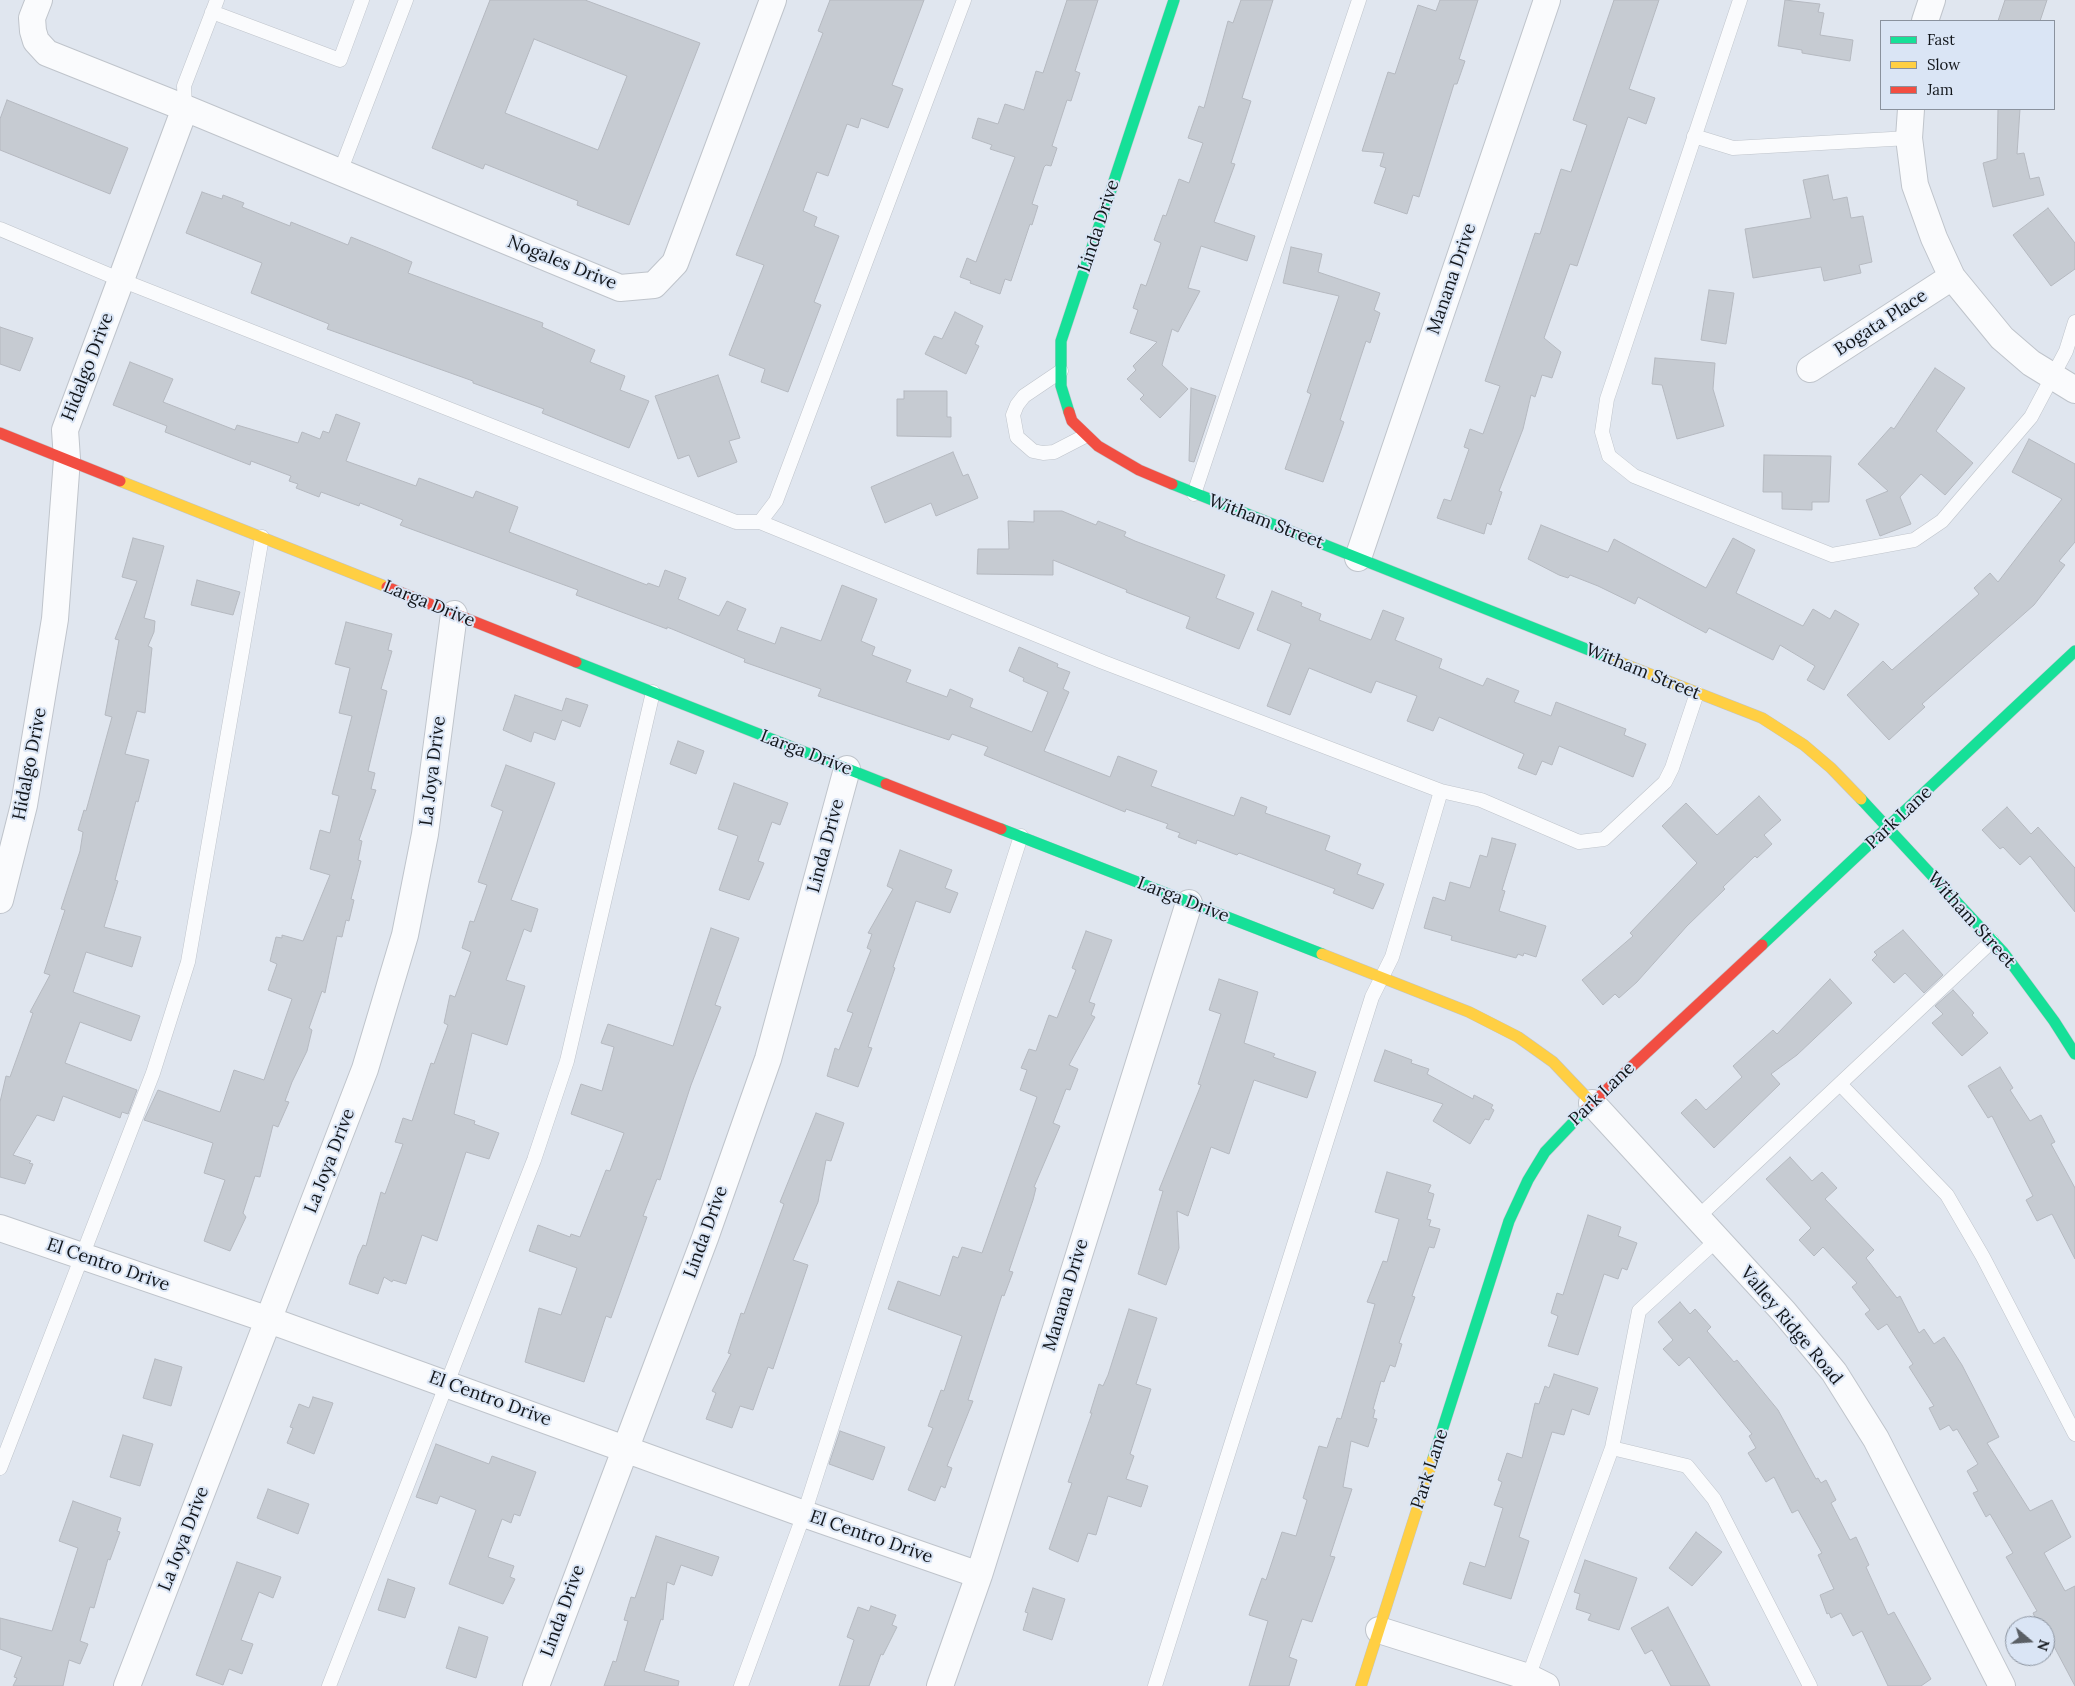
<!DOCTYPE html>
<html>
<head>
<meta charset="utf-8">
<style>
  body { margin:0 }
  #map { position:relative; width:2075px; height:1686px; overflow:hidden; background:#e0e6ef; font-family:Lora,serif }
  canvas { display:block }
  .legend { position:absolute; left:1880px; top:20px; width:175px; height:90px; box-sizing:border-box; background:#dae5f5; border:1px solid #8a929e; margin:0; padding:6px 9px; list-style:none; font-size:15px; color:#12161b }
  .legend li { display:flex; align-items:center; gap:10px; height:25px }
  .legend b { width:25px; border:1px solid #8a929e }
  .north { position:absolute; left:2005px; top:1616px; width:50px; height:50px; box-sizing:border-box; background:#dae5f5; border:1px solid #8a929e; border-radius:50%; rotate:108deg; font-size:14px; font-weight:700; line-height:20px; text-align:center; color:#12161b }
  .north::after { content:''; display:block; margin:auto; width:18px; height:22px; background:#5a5f65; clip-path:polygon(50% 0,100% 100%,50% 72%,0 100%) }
</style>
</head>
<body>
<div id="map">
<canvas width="2075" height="1686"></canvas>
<ul class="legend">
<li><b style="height:6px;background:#16e098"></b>Fast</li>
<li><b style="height:6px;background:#ffcf43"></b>Slow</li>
<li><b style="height:6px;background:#f24e42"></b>Jam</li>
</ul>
<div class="north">N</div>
</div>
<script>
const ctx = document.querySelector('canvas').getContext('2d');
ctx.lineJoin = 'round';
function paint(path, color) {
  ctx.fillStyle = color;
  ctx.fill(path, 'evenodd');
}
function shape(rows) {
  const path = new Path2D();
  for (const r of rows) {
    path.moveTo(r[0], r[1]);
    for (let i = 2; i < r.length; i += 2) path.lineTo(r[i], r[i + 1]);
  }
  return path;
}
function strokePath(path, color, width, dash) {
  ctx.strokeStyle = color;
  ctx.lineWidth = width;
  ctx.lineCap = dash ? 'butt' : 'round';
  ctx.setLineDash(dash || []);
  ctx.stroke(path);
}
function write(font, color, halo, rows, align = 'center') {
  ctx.font = font + ' Lora,serif';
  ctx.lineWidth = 4;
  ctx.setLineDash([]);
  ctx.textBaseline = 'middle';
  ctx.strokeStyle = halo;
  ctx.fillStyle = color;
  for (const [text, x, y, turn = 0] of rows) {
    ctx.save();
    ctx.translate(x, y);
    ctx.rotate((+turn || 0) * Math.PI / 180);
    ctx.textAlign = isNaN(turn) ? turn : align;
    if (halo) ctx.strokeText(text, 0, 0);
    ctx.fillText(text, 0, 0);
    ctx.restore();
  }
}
const building = shape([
  [490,0,585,0,700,43,629,225,577,205,578,201,485,164,483,169,432,148,490,0],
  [534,39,627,76,598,150,505,113,534,39],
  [830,0,924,0,892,85,903,89,888,128,861,118,858,128,847,124,828,176,817,172,803,211,817,217,814,226,839,236,814,302,821,305,788,392,761,382,765,369,729,355,764,265,736,255,823,33,818,31,830,0],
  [1067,0,1098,0,1075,71,1080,73,1071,101,1067,100,1052,146,1057,148,1051,166,1046,165,1044,167,1032,204,1038,206,1032,225,1030,224,1011,281,1005,279,1000,294,970,283,971,281,960,277,967,258,976,262,1015,157,990,149,992,145,972,138,978,118,998,124,1005,104,1024,110,1036,71,1043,73,1067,0],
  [1241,0,1273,0,1242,98,1251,101,1231,163,1235,164,1214,222,1255,236,1247,261,1201,246,1188,288,1200,291,1178,332,1172,329,1162,365,1188,389,1160,418,1140,399,1144,395,1127,379,1136,370,1133,366,1157,342,1130,333,1138,310,1133,308,1141,284,1146,286,1161,243,1154,240,1163,215,1166,216,1179,179,1189,183,1203,143,1188,138,1199,106,1204,108,1228,21,1233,23,1241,0],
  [1440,0,1478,0,1459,59,1465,61,1457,84,1454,84,1419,197,1413,195,1407,214,1374,203,1386,168,1380,166,1384,153,1362,151,1388,72,1395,74,1418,5,1436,11,1440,0],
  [1614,0,1659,0,1629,89,1655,98,1646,124,1628,117,1577,266,1570,264,1544,338,1561,352,1552,378,1542,375,1535,397,1531,395,1523,429,1499,491,1502,492,1491,525,1487,523,1484,534,1437,518,1444,499,1451,501,1469,449,1464,447,1470,429,1483,434,1500,386,1485,381,1535,233,1540,234,1561,169,1571,172,1587,125,1573,120,1614,0],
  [1785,0,1820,4,1818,12,1824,13,1820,35,1853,40,1850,61,1802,53,1802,50,1778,46,1785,0],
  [2005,0,2047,0,2040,21,1998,21,2005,0],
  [7,100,128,148,110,194,0,150,0,119,7,100],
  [1998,109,2020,109,2017,154,2024,153,2030,179,2039,177,2044,195,1993,207,1983,163,1997,159,1998,109],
  [1828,175,1833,200,1847,197,1851,218,1863,216,1872,262,1859,265,1861,273,1824,281,1821,267,1753,278,1745,229,1811,218,1803,180,1828,175],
  [202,192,222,199,223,195,244,203,242,207,290,226,291,222,348,245,351,237,386,251,412,262,408,273,543,323,542,327,595,350,590,362,625,376,620,390,649,401,629,448,542,413,544,409,473,383,473,381,327,329,329,324,251,293,262,263,186,233,202,192],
  [2048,208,2075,243,2075,269,2051,286,2013,235,2048,208],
  [1291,247,1322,254,1318,272,1380,293,1374,310,1380,313,1370,343,1366,341,1340,420,1344,422,1323,482,1285,469,1311,394,1307,392,1339,296,1283,283,1291,247],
  [1709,290,1734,293,1726,344,1701,340,1709,290],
  [955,312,983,326,975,344,979,346,966,374,925,354,934,336,942,339,955,312],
  [0,327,33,338,20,371,0,364,0,327],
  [1655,358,1715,363,1713,389,1724,426,1677,439,1662,385,1652,384,1655,358],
  [130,362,173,379,163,402,235,430,237,425,298,443,302,432,320,439,323,431,329,433,336,414,360,423,346,461,416,486,419,478,473,498,476,491,518,507,509,532,647,585,648,583,659,587,665,570,686,578,678,599,719,616,727,601,746,609,737,630,775,644,781,627,821,641,842,585,877,599,861,641,875,647,872,655,911,670,906,682,947,697,950,689,973,699,970,707,1032,732,1048,692,1023,681,1024,678,1009,671,1019,647,1058,664,1057,667,1070,672,1063,689,1069,692,1044,751,1110,777,1118,756,1157,771,1151,786,1234,816,1241,797,1267,807,1265,813,1330,836,1325,850,1361,864,1357,874,1384,884,1373,909,1333,893,1335,889,1239,853,1237,855,1197,840,1196,844,1178,837,1180,833,1166,828,1168,824,1126,809,1125,812,984,755,988,747,952,734,949,740,818,696,821,689,744,662,745,659,667,627,667,629,576,595,578,590,400,525,403,520,360,503,359,506,321,492,319,497,296,488,298,484,289,481,291,476,251,461,250,465,165,432,167,426,113,405,130,362],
  [1935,368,1965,388,1936,431,1973,463,1945,495,1921,474,1900,497,1911,524,1880,536,1866,500,1888,491,1858,464,1891,427,1894,429,1935,368],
  [718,375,740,438,729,441,737,462,698,477,689,455,678,459,655,396,718,375],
  [1191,388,1216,396,1194,462,1189,461,1191,388],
  [904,391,947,391,947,417,951,417,951,437,897,436,897,399,904,399,904,391],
  [2029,439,2075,464,2075,542,2059,561,2065,565,2034,605,1922,704,1925,707,1889,740,1847,695,1883,661,1892,670,1979,594,1974,588,1990,573,1998,582,2062,499,2012,472,2029,439],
  [953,452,963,476,968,474,978,498,936,516,931,503,885,523,871,487,953,452],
  [1764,455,1831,456,1829,502,1812,502,1812,510,1782,509,1782,492,1763,492,1764,455],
  [1034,511,1062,511,1096,525,1098,521,1126,532,1124,536,1135,541,1225,575,1216,598,1254,613,1239,649,1186,628,1190,617,1126,592,1127,590,1053,560,1053,575,977,574,978,549,1009,549,1008,521,1034,522,1034,511],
  [1541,525,1608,552,1614,539,1706,588,1733,538,1755,550,1736,593,1803,626,1813,609,1830,619,1835,610,1859,624,1824,690,1807,680,1815,666,1780,645,1773,660,1709,628,1706,633,1638,597,1635,604,1598,586,1570,575,1568,578,1559,575,1528,559,1541,525],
  [133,538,164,546,144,618,155,621,154,632,148,646,152,648,145,713,137,711,125,754,149,760,138,802,136,801,115,880,118,881,104,927,141,937,132,967,86,952,73,992,140,1016,131,1041,80,1022,65,1063,137,1090,128,1114,122,1112,120,1118,63,1096,54,1121,37,1115,13,1155,31,1161,29,1163,33,1164,25,1184,0,1177,0,1102,6,1076,10,1077,33,1013,30,1012,50,975,44,973,65,910,61,909,80,851,83,832,78,830,84,810,86,811,112,717,105,715,119,640,115,639,137,581,122,577,133,538],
  [197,580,240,592,233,615,191,605,197,580],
  [1272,591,1302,603,1301,606,1321,614,1319,620,1371,640,1383,610,1404,618,1395,640,1442,659,1439,668,1483,686,1487,678,1519,691,1514,702,1551,716,1556,702,1626,729,1624,735,1646,744,1633,777,1559,746,1552,765,1542,761,1536,775,1518,768,1524,754,1439,717,1433,731,1407,721,1417,696,1376,681,1371,693,1309,668,1290,715,1267,706,1291,644,1257,630,1272,591],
  [346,622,392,634,388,650,392,651,381,689,387,691,368,771,375,773,371,789,376,790,359,840,362,841,358,860,361,861,351,899,354,900,349,921,346,920,342,937,337,936,325,993,322,991,309,1028,312,1030,307,1051,292,1082,285,1101,289,1102,278,1127,273,1125,260,1177,255,1176,243,1213,246,1217,230,1251,204,1241,225,1180,204,1173,213,1143,144,1120,158,1090,220,1112,234,1070,264,1080,292,999,268,990,277,964,270,961,276,937,282,938,282,935,303,941,330,875,310,869,320,830,330,833,339,796,332,794,352,716,339,713,350,668,335,664,346,622],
  [515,695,562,711,566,698,588,705,580,727,562,720,555,740,534,732,531,742,503,730,515,695],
  [678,741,704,751,696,774,670,764,678,741],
  [506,765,555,783,511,900,538,909,531,932,524,929,506,980,525,986,507,1045,472,1033,454,1114,475,1121,474,1124,499,1133,489,1159,466,1152,437,1241,422,1235,406,1284,393,1280,392,1282,384,1277,378,1294,349,1284,358,1256,363,1245,366,1246,381,1192,385,1194,403,1144,395,1142,403,1118,412,1121,431,1063,434,1064,448,1025,444,1023,450,995,455,997,471,952,462,948,470,921,474,922,487,885,478,882,503,811,491,806,506,765],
  [734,783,788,803,780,825,772,822,758,861,764,863,749,900,719,890,738,836,718,829,734,783],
  [1759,796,1781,820,1764,835,1772,844,1757,858,1755,856,1723,887,1725,889,1687,926,1637,982,1619,998,1615,994,1603,1005,1582,980,1633,936,1630,933,1697,863,1662,826,1686,803,1717,835,1759,796],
  [2007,807,2031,834,2038,827,2075,868,2075,912,2030,856,2020,865,2003,847,2000,849,1982,830,2007,807],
  [1492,838,1516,844,1502,890,1505,891,1499,911,1546,926,1536,957,1524,953,1523,956,1518,954,1516,958,1451,940,1452,936,1424,928,1433,897,1445,901,1450,882,1470,888,1480,855,1487,857,1492,838],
  [900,850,952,870,945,888,958,893,950,913,916,901,893,967,895,968,868,1047,872,1048,858,1087,827,1076,835,1048,839,1050,853,1013,847,1011,871,950,867,948,872,934,868,933,893,889,887,886,900,850],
  [711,928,739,938,715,1005,721,1007,691,1085,660,1180,657,1179,643,1216,647,1217,611,1318,606,1316,584,1382,525,1362,539,1308,561,1315,577,1268,529,1251,538,1225,570,1237,571,1234,580,1237,606,1170,610,1171,624,1133,571,1114,581,1084,602,1091,614,1047,601,1043,608,1024,673,1046,711,928],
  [1903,930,1943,975,1924,993,1905,973,1894,983,1872,960,1877,955,1874,952,1903,930],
  [1086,931,1112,940,1089,1002,1095,1004,1091,1015,1095,1017,1069,1065,1078,1069,1070,1090,1066,1089,1053,1123,1060,1126,1034,1187,1036,1188,1033,1200,1009,1271,1013,1272,1004,1296,1002,1295,968,1400,973,1401,947,1466,952,1468,945,1488,941,1486,935,1501,908,1490,933,1428,928,1426,941,1390,944,1391,962,1336,888,1309,898,1281,940,1296,953,1256,958,1258,962,1247,982,1253,1037,1097,1020,1090,1027,1070,1021,1068,1029,1049,1036,1051,1049,1015,1057,1018,1076,970,1072,968,1086,931],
  [1219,979,1258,992,1244,1043,1275,1054,1273,1057,1316,1072,1307,1098,1254,1080,1229,1154,1211,1147,1188,1216,1177,1211,1179,1248,1166,1285,1138,1274,1163,1191,1159,1190,1201,1085,1198,1084,1221,1014,1209,1010,1219,979],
  [1830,979,1852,1003,1797,1055,1771,1074,1780,1084,1714,1148,1681,1113,1696,1099,1706,1110,1742,1077,1733,1066,1773,1030,1777,1034,1830,979],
  [1953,990,1974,1013,1972,1015,1988,1033,1962,1056,1932,1023,1943,1014,1935,1006,1953,990],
  [1385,1050,1412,1060,1411,1063,1429,1069,1427,1074,1473,1099,1474,1095,1493,1105,1491,1108,1494,1110,1489,1120,1485,1119,1470,1144,1433,1121,1443,1104,1374,1081,1385,1050],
  [2000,1067,2013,1088,2010,1090,2030,1121,2041,1115,2055,1142,2051,1144,2075,1188,2075,1259,2052,1214,2037,1221,2026,1200,2033,1196,1992,1116,1988,1118,1968,1086,2000,1067],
  [816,1113,844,1123,831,1161,826,1160,818,1202,793,1260,808,1265,773,1369,768,1367,753,1410,740,1406,732,1428,706,1419,716,1393,712,1391,731,1354,728,1353,741,1313,744,1314,784,1204,780,1202,816,1113],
  [1790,1157,1812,1181,1822,1172,1837,1188,1825,1199,1874,1250,1866,1258,1897,1298,1900,1296,1919,1333,1924,1329,1934,1344,1944,1337,1962,1365,1999,1437,1987,1443,2030,1511,2052,1500,2071,1537,2044,1553,2065,1591,2075,1586,2075,1686,2049,1637,2046,1639,2045,1626,2039,1626,2033,1613,2037,1611,2006,1557,2013,1553,1990,1514,1986,1517,1973,1493,1978,1491,1967,1471,1978,1464,1957,1429,1953,1431,1949,1425,1940,1430,1929,1408,1934,1406,1909,1367,1913,1364,1887,1324,1878,1330,1865,1314,1870,1310,1852,1287,1857,1283,1823,1247,1814,1256,1799,1240,1811,1228,1766,1179,1790,1157],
  [1387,1172,1431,1185,1428,1192,1434,1194,1427,1219,1431,1220,1429,1226,1440,1229,1434,1248,1429,1247,1412,1296,1415,1297,1399,1343,1402,1344,1395,1367,1390,1365,1384,1382,1381,1381,1373,1409,1375,1410,1373,1418,1377,1419,1368,1447,1351,1441,1343,1487,1352,1489,1330,1556,1335,1557,1312,1622,1302,1619,1289,1657,1297,1660,1289,1686,1249,1686,1268,1621,1249,1615,1262,1578,1266,1580,1282,1532,1296,1536,1307,1500,1303,1498,1319,1446,1327,1448,1337,1418,1341,1419,1375,1304,1367,1302,1383,1261,1387,1262,1399,1219,1375,1212,1387,1172],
  [1588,1215,1621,1227,1618,1236,1637,1243,1627,1270,1622,1268,1618,1279,1604,1274,1578,1355,1548,1346,1558,1316,1551,1313,1557,1293,1563,1295,1588,1215],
  [1680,1302,1690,1314,1695,1309,1711,1327,1707,1331,1734,1362,1737,1360,1778,1410,1816,1479,1818,1478,1821,1483,1826,1480,1836,1500,1831,1503,1850,1540,1856,1537,1869,1565,1866,1567,1888,1615,1894,1612,1931,1679,1921,1686,1888,1686,1862,1631,1853,1636,1841,1613,1831,1618,1829,1613,1827,1614,1820,1595,1834,1589,1818,1555,1822,1553,1798,1510,1792,1513,1774,1477,1766,1482,1748,1453,1756,1448,1749,1436,1752,1434,1689,1357,1679,1366,1663,1349,1673,1340,1658,1322,1680,1302],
  [1129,1309,1157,1318,1136,1384,1151,1389,1130,1454,1134,1456,1126,1479,1148,1486,1141,1507,1108,1496,1096,1535,1088,1533,1078,1562,1049,1549,1072,1483,1068,1482,1092,1413,1090,1413,1099,1384,1103,1386,1108,1375,1129,1309],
  [155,1359,182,1367,171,1406,143,1398,155,1359],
  [1554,1374,1598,1388,1589,1415,1572,1409,1564,1435,1552,1432,1519,1537,1529,1541,1511,1599,1463,1584,1470,1562,1485,1567,1503,1508,1494,1505,1502,1482,1498,1480,1507,1453,1522,1458,1535,1403,1539,1404,1545,1386,1549,1388,1554,1374],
  [313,1397,333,1403,314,1454,287,1443,293,1428,290,1427,299,1404,309,1408,313,1397],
  [840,1431,885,1447,873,1480,829,1464,840,1431],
  [123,1435,153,1444,140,1486,110,1477,123,1435],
  [436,1444,489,1464,492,1456,536,1472,520,1516,514,1514,511,1523,502,1519,488,1557,514,1566,510,1577,515,1579,503,1604,449,1584,476,1510,440,1496,437,1504,416,1497,436,1444],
  [268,1489,309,1504,298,1534,257,1518,268,1489],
  [73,1501,121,1518,117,1531,120,1532,110,1560,108,1559,94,1608,90,1607,80,1641,88,1644,80,1664,69,1660,63,1686,13,1686,17,1678,14,1677,22,1657,0,1649,0,1618,52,1631,78,1548,59,1541,73,1501],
  [1696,1532,1722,1552,1692,1586,1669,1568,1696,1532],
  [656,1536,719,1557,712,1576,681,1565,674,1585,667,1582,663,1620,661,1619,644,1671,679,1681,678,1686,604,1686,613,1661,616,1662,628,1621,624,1620,631,1597,635,1598,656,1536],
  [1585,1560,1637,1578,1619,1630,1588,1620,1591,1614,1576,1609,1580,1594,1574,1592,1585,1560],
  [237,1562,281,1577,273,1598,259,1592,241,1640,253,1644,242,1674,229,1669,223,1685,196,1675,237,1562],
  [388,1579,415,1588,405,1618,378,1610,388,1579],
  [1033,1588,1065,1599,1052,1640,1023,1630,1028,1613,1025,1612,1033,1588],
  [871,1606,896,1615,892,1625,897,1627,883,1655,881,1654,869,1686,839,1686,854,1640,847,1637,858,1607,869,1611,871,1606],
  [1668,1607,1710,1686,1671,1686,1652,1650,1645,1654,1631,1628,1668,1607],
  [459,1627,488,1637,476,1678,446,1668,459,1627]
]);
paint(building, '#c6cbd2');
strokePath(building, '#b5b9c0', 1);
const lane = shape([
  [1740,0,1607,399,1602,432,1609,456,1634,476,1832,555,1914,540,1942,521,2031,417,2066,351,2075,322],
  [212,12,340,60,362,0],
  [185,108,184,86,217,0],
  [1694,136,1733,148,1909,138],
  [340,172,406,0],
  [0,229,121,280,736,522,760,522,776,501,964,0],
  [1061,371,1024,396,1017,405,1013,415,1017,437,1033,451,1043,453,1054,452,1085,436],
  [1194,494,1359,0],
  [760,522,1103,662,1441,791,1481,800,1579,842,1604,839,1665,782,1672,768,1697,693],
  [1840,1084,1947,1195,1983,1257,2075,1434],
  [1697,1218,1992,941],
  [1612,1448,1639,1311,1718,1239],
  [0,1468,153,1073,188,962,262,537],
  [1526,1683,1612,1448,1687,1466,1714,1499,1810,1686],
  [329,1686,534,1160,567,1061,653,692],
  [741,1686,804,1514,1021,836],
  [1155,1686,1372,997,1392,957,1441,791]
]);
const street = shape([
  [39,0,32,18,33,31,36,41,47,53,185,108,620,288,654,285,675,263,773,0],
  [1925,21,1932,0],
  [1911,109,1909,138,1915,185,1934,238,1952,277,2002,338,2031,363,2075,390],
  [1810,369,1952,277],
  [1358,558,1547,0],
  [0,900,24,805,55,619,67,459,65,430,185,108],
  [1592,1103,1784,1312,1834,1372,1876,1439,2002,1686],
  [0,1228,269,1320,804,1514,979,1575],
  [1379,1630,1528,1677,1546,1686],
  [127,1686,365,1069,405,935,425,834,454,614],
  [536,1686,705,1238,768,1059,847,769],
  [940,1686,979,1575,1189,903]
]);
const fast = shape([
  [1069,412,1061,386,1061,341,1174,0],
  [1172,484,1614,660],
  [576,662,886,784],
  [1861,799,2003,952,2054,1021,2075,1054],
  [1001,829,1322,954],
  [1762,945,2075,651],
  [1433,1459,1509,1221,1528,1180,1545,1152,1585,1110]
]);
const slow = shape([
  [120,481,387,587],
  [1614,660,1762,718,1804,745,1831,768,1861,799],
  [1322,954,1469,1012,1518,1037,1553,1062,1592,1103],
  [1361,1686,1433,1459]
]);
const jam = shape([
  [1069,412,1072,421,1098,446,1139,470,1172,484],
  [0,433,120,481],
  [387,587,576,662],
  [886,784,1001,829],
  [1585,1110,1762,945]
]);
strokePath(lane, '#bfc4cb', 15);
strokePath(street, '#bfc4cb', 28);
strokePath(fast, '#bfc4cb', 12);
strokePath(slow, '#bfc4cb', 12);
strokePath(jam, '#bfc4cb', 12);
strokePath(lane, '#fafbfd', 14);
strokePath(street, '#fafbfd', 26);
strokePath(fast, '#16e098', 11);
strokePath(slow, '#ffcf43', 11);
strokePath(jam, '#f24e42', 11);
write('18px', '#12161b', '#dae5f5', [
  ["Linda Drive",1099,226,-72],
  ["Nogales Drive",562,263,22],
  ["Manana Drive",1452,279,-71],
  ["Bogata Place",1881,323,-33],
  ["Hidalgo Drive",88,367,-69],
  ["Witham Street",1266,522,21],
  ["Larga Drive",429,604,22],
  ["Witham Street",1643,672,22],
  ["Larga Drive",806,753,21],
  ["Hidalgo Drive",30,764,-79],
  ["La Joya Drive",433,771,-83],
  ["Park Lane",1899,818,-43],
  ["Linda Drive",826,846,-75],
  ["Larga Drive",1183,900,21],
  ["Witham Street",1971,920,48],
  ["Park Lane",1602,1094,-44],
  ["La Joya Drive",330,1161,-69],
  ["Linda Drive",706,1232,-70],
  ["El Centro Drive",108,1265,19],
  ["Manana Drive",1066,1295,-73],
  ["Valley Ridge Road",1791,1326,50],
  ["El Centro Drive",490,1399,20],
  ["Park Lane",1430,1469,-72],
  ["El Centro Drive",871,1537,19],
  ["La Joya Drive",184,1539,-69],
  ["Linda Drive",563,1611,-70]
]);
</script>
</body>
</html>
